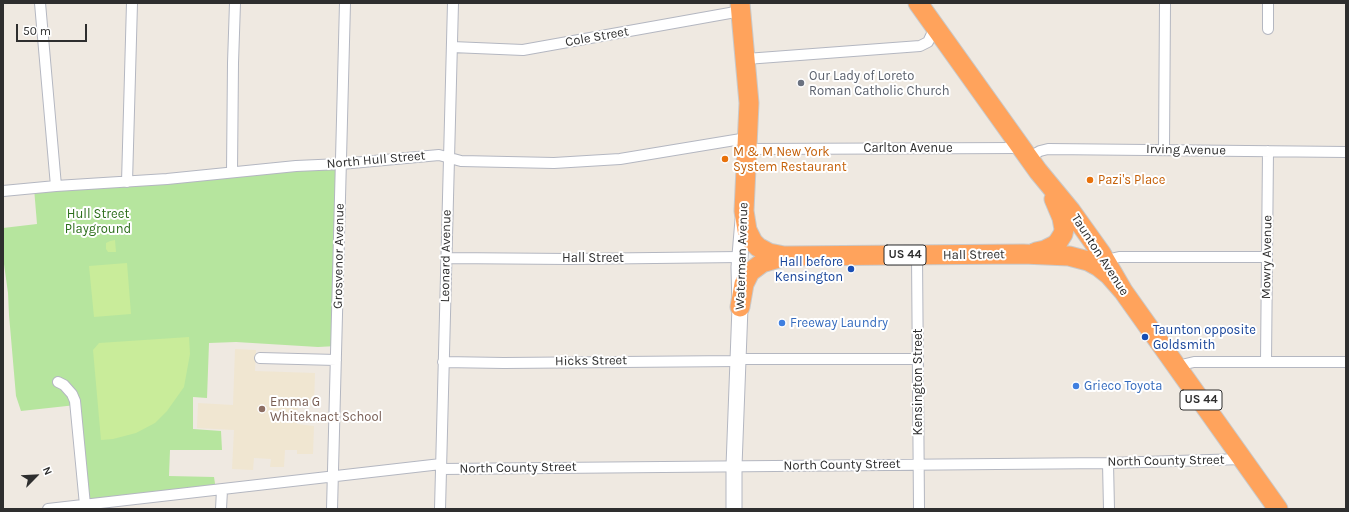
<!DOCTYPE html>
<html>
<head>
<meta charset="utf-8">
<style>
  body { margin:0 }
  #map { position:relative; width:1349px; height:512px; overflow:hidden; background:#efe9e1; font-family:Karla,sans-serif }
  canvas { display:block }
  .frame { position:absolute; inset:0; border:4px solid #2e2e2e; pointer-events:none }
  .north { position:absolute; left:16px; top:456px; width:40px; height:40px; -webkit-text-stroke:3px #fff; paint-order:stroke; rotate:66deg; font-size:11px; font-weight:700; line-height:16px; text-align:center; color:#2e2e2e }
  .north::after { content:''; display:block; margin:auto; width:14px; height:18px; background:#2e2e2e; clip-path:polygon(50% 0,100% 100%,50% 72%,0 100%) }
  .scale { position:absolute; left:16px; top:24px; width:71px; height:18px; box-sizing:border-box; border:2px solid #2e2e2e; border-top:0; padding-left:5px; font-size:12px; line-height:14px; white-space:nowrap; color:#2e2e2e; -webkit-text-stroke:3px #fff; paint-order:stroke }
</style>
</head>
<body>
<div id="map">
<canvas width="1349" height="512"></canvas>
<div class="frame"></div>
<div class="north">N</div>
<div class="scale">50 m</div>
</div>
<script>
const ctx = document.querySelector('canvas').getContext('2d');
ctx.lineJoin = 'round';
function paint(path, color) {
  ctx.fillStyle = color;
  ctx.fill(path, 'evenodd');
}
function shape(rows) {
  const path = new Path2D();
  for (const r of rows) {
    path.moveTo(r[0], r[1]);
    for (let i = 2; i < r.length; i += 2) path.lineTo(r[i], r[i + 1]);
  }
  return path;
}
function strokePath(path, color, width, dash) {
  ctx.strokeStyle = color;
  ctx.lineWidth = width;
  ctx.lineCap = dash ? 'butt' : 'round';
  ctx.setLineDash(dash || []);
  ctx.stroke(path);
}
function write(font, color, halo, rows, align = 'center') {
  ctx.font = font + ' Karla,sans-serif';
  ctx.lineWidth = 4;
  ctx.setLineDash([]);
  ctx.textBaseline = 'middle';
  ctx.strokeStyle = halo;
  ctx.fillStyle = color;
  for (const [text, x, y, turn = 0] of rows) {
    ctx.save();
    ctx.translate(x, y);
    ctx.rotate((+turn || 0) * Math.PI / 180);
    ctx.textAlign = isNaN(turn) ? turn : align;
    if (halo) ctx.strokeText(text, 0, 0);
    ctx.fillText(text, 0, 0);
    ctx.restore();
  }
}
paint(shape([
  [235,349,256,350,255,371,315,373,314,404,298,403,297,424,314,426,313,454,297,454,297,450,285,450,284,467,270,467,271,459,254,458,253,470,232,469,234,430,197,428,198,403,233,405]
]), '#f0e6d1');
paint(shape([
  [337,163,337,346,318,347,236,342,209,343,207,398,193,397,193,429,221,431,222,450,170,450,169,476,214,477,216,490,84,505,76,405,21,411,16,396,9,315,8,293,4,264,3,228,37,224,34,188]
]), '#b6e59e');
paint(shape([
  [115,240,116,252,108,252,106,249,106,243,110,241],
  [127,263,131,314,94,317,89,266],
  [189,337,190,354,184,387,167,411,155,423,136,433,113,439,101,440,93,350,99,343]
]), '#c9ec9a');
const street = shape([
  [40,3,56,186],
  [1268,3,1268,29],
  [452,47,523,50,741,11],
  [746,59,920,46,928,42,935,27],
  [747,149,1021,148],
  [1164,150,1165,3],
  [1028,158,1040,151,1048,149,1346,152],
  [232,172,233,63,235,3],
  [127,182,132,3],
  [3,191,56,186,167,179,296,166,341,164,439,155,461,161,554,163,620,159,747,138],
  [917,255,919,509],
  [446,258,569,259,740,257],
  [1106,260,1119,257,1267,257],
  [260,358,336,360],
  [738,359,918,359],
  [443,362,504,363,738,361],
  [1266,362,1268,151],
  [1177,366,1194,362,1346,362],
  [58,382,64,385,72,394,75,401,85,505],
  [1108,463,1109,509],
  [441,469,1108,463,1243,459],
  [48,509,441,464],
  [221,509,222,490],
  [332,509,345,3],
  [440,509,453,3]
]);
const secondary = shape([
  [734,509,734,466,740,307,739,267,743,220]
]);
const highway = shape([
  [740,3,749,103,744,211,747,230,753,242,758,247,769,253,784,256,1023,254,1069,256,1088,261,1099,267,1109,275,1123,291],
  [918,3,1038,171,1071,211,1101,253,1123,291,1278,509],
  [1036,252,1045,250,1055,245,1058,242,1063,234,1064,229,1062,218,1054,199],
  [740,307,744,284,750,272,762,263,786,256]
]);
strokePath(street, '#b4b7c1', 12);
strokePath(secondary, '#b4b7c1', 17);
strokePath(highway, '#c9c9c9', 21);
strokePath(street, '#fff', 10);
strokePath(secondary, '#fff', 15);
strokePath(highway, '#ffa35c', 19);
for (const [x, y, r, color] of [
  [801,83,4,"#6b7280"],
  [725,159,4,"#e8710a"],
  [1090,180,4,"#e8710a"],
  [851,269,4,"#1a4fb4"],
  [782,323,4,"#3f7fe0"],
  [1145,337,4,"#1a4fb4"],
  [1076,386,4,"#3f7fe0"],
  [262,409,4,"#8d6e63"]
]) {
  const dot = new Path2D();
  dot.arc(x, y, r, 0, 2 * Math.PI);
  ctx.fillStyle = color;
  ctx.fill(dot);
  strokePath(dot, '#fff', 1.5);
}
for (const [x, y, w] of [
  [905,255,42],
  [1201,400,42]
]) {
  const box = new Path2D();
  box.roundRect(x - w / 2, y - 10, w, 20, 3);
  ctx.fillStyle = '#fff';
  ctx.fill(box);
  strokePath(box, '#2e2e2e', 1);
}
write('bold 12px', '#2e2e2e', null, [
  ["US 44",905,255],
  ["US 44",1201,400]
]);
write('13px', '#2e2e2e', '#fff', [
  ["Cole Street",597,37,-10],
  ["Carlton Avenue",908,148],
  ["Irving Avenue",1186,150,1],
  ["North Hull Street",376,160,-5],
  ["Hall Street",974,255,-1],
  ["Taunton Avenue",1100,255,57],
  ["Grosvenor Avenue",339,256,-89],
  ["Leonard Avenue",446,256,-89],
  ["Waterman Avenue",742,256,-88],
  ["Mowry Avenue",1267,257,-89],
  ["Hall Street",593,258],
  ["Hicks Street",591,361,-1],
  ["Kensington Street",918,382,-90],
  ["North County Street",1166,461,-1],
  ["North County Street",842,465,-1],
  ["North County Street",518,468,-1]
]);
write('13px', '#5b616d', '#fff', [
  ["Our Lady of Loreto",809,76],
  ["Roman Catholic Church",809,91]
], 'left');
write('13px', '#c56008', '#fff', [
  ["M & M New York",733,152],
  ["System Restaurant",733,167],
  ["Pazi's Place",1098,180]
], 'left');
write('13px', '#2c6e1b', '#fff', [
  ["Hull Street",98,214],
  ["Playground",98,229]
]);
write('13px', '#164399', '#fff', [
  ["Hall before",843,262],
  ["Kensington",843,277],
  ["Taunton opposite",1153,330,"left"],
  ["Goldsmith",1153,345,"left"]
], 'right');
write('13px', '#366cbe', '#fff', [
  ["Freeway Laundry",790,323],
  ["Grieco Toyota",1084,386]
], 'left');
write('13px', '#785e54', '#fff', [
  ["Emma G",270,402],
  ["Whiteknact School",270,417]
], 'left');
</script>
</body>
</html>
